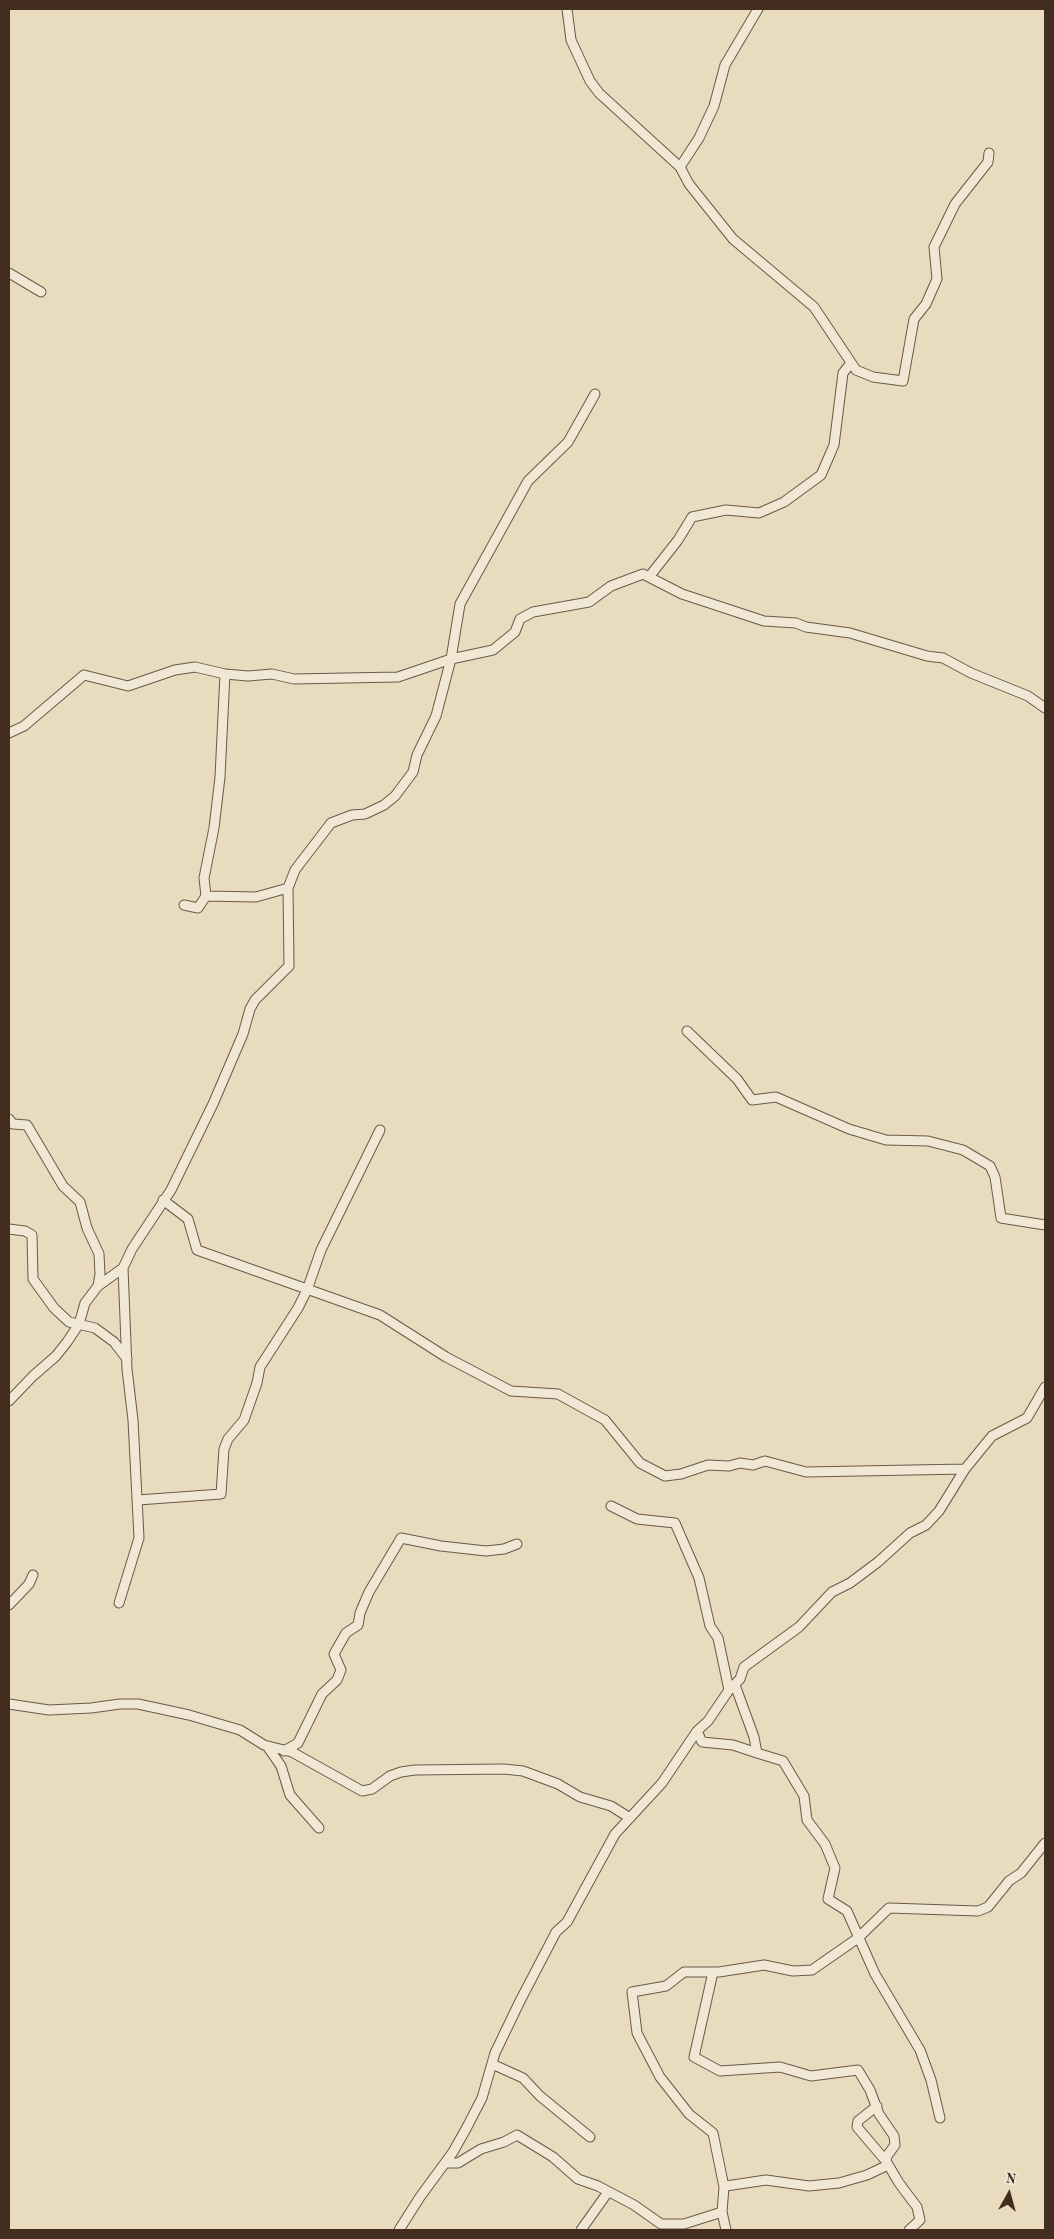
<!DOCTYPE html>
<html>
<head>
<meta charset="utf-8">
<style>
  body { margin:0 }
  #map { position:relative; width:1054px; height:2239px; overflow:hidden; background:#e8dbbe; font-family:"Old Standard TT",serif }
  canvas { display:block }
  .frame { position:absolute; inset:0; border:10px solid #432d1f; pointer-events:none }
  .north { position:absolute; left:984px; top:2169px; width:50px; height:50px; -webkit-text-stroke:4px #f0e8d5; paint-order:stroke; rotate:7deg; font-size:14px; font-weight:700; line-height:20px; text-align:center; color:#432d1f }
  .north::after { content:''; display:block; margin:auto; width:18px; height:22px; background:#432d1f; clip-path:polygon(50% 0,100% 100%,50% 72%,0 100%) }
</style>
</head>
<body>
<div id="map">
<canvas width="1054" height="2239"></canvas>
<div class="frame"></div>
<div class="north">N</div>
</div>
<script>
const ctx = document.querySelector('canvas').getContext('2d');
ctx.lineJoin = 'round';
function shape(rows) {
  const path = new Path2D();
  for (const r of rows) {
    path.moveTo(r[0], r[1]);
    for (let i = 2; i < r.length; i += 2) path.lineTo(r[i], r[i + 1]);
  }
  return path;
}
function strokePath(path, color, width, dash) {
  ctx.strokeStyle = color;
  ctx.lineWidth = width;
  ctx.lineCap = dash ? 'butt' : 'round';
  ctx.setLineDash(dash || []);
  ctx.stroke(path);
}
const minor = shape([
  [567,9,571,40,590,81,599,93,680,167,689,184,733,239,814,307,856,370,873,377,903,381,914,319,926,304,937,279,934,247,955,204,988,162,989,153],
  [680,167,699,138,714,106,725,65,758,9],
  [9,273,41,292],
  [649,577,678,540,692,517,726,510,759,513,784,502,821,475,834,445,843,373,851,363],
  [9,733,24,726,84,675,128,686,175,670,195,667,225,674,248,676,272,674,294,679,398,677,451,659,460,604,528,481,568,442,595,394],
  [206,896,256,897,288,888],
  [184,905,198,908,206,896,204,878,214,828,220,777,225,674],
  [687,1031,737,1079,752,1100,776,1097,849,1129,886,1140,928,1141,963,1150,990,1166,995,1177,1001,1218,1045,1225],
  [9,1119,13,1124,27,1125,63,1186,80,1202,87,1228,99,1254,100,1274,98,1286],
  [163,1200,188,1219,197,1250,380,1315,446,1357,511,1391,558,1394,605,1420,640,1463,665,1476,681,1474,708,1465,729,1466,740,1463,753,1465,765,1461,806,1472,965,1469],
  [9,1229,25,1231,32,1235,33,1279,54,1308,69,1322,95,1328,114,1342,127,1359],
  [9,1401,33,1376,56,1356,67,1342,79,1324,85,1303,98,1286,123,1268,132,1249,171,1190,213,1104,243,1034,250,1009,255,1000,289,966,288,888,295,870,331,823,352,815,365,814,384,805,395,796,413,772,417,755,436,716,451,659,493,650,515,632,520,619,533,612,589,602,611,586,643,574,682,594,764,621,796,623,806,627,850,633,927,656,943,658,971,673,1028,696,1045,708],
  [138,1500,221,1494,224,1449,228,1439,244,1420,257,1383,260,1367,298,1308,307,1290,321,1250,380,1130],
  [611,1506,637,1519,675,1523,699,1578,710,1626,718,1638,729,1690],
  [119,1603,139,1538,133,1420,127,1369,123,1268],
  [9,1605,29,1584,33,1575],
  [735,1685,754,1737,757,1753,783,1761,804,1796,807,1820,825,1844,835,1868,828,1899,847,1911,875,1974,920,2050,931,2080,940,2118],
  [9,1704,49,1710,91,1708,120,1704,138,1704,189,1715,240,1730,264,1745,292,1752,362,1791,372,1789,390,1776,401,1772,415,1770,504,1769,523,1771,558,1784,580,1797,611,1806,630,1818],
  [697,1731,702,1742,733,1745,757,1753],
  [267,1746,281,1766,290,1795,319,1828],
  [284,1751,298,1743,322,1694,337,1680,341,1670,334,1654,346,1633,358,1625,360,1613,369,1592,401,1538,441,1546,486,1551,504,1549,517,1544],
  [713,1972,694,2057,720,2071,780,2067,811,2076,858,2070,870,2090,879,2114,894,2136,895,2145,887,2156,886,2161,899,2183,917,2207,920,2220,909,2230],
  [492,2064,523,2078,540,2096,590,2137],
  [877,2106,863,2117,858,2121,857,2127,886,2161],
  [446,2163,458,2163,481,2149,504,2142,517,2135,553,2157,578,2179,598,2186,634,2205,661,2224,684,2224,722,2212],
  [724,2187,713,2133,689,2114,660,2077,637,2033,632,1992,666,1986,684,1972,719,1972,764,1965,793,1971,812,1970,858,1938,889,1908,978,1911,988,1907,1009,1881,1021,1873,1045,1843],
  [399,2230,420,2197,453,2152,467,2127,482,2098,495,2053,520,2001,556,1932,567,1922,615,1834,662,1783,697,1731,708,1721,729,1690,740,1679,744,1667,799,1627,832,1592,850,1583,878,1562,910,1533,926,1525,939,1511,965,1469,992,1436,1027,1418,1045,1387],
  [581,2230,608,2192],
  [726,2230,722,2212,724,2187,726,2186,766,2180,809,2186,839,2183,867,2175,888,2165]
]);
strokePath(minor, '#6c5847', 11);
strokePath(minor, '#f0e8d5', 9);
</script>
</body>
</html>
